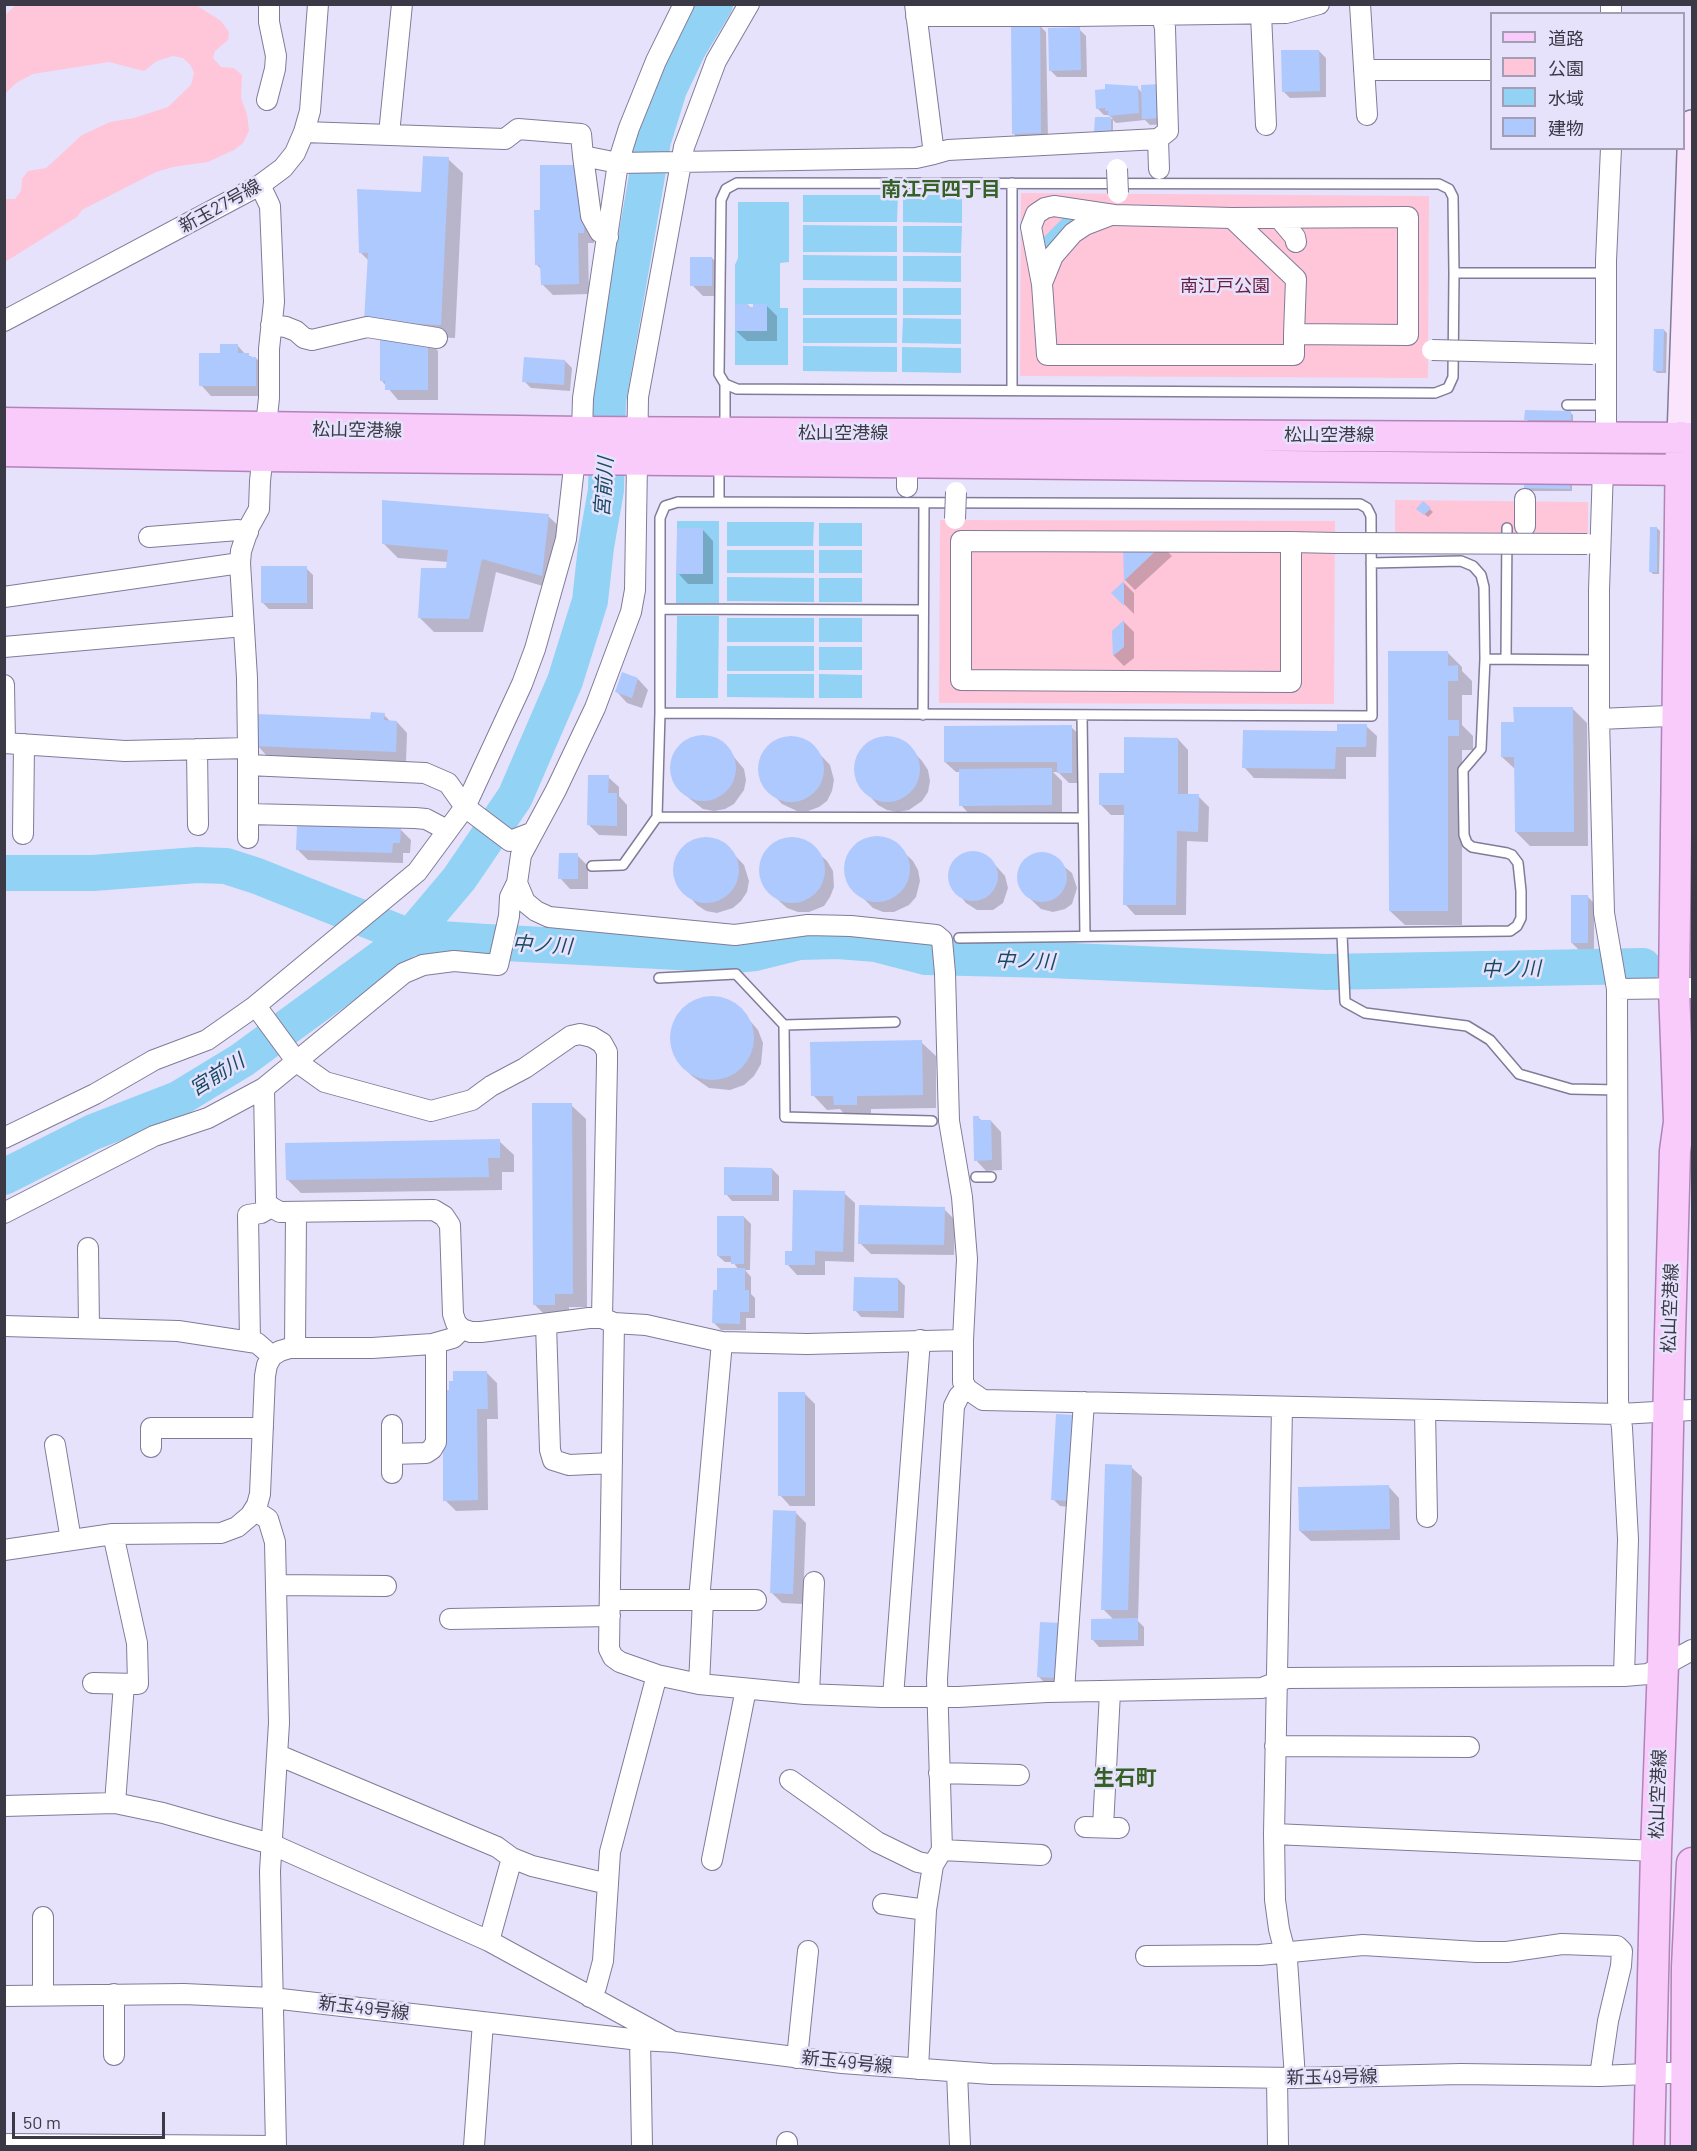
<!DOCTYPE html>
<html>
<head>
<meta charset="utf-8">
<style>
  body { margin:0 }
  #map { position:relative; width:1697px; height:2151px; overflow:hidden; background:#e7e2fc; font-family:Barlow,"Noto Sans JP",sans-serif }
  canvas { display:block }
  .frame { position:absolute; inset:0; border:6px solid #3c3946; pointer-events:none }
  .legend { position:absolute; left:1490px; top:12px; width:195px; height:138px; box-sizing:border-box; background:#e7e2fc; border:2px solid #a39eb3; margin:0; padding:8px 10px; list-style:none; font-size:18px; color:#3c3946 }
  .legend li { display:flex; align-items:center; gap:12px; height:30px }
  .legend b { width:30px; border:2px solid #a39eb3 }
  .scale { position:absolute; left:12px; top:2112px; width:153px; height:27px; box-sizing:border-box; border:3px solid #3c3946; border-top:0; padding-left:8px; font-size:18px; line-height:21px; white-space:nowrap; color:#3c3946; -webkit-text-stroke:4px #e7e2fc; paint-order:stroke }
</style>
</head>
<body>
<div id="map">
<canvas width="1697" height="2151"></canvas>
<div class="frame"></div>
<ul class="legend">
<li><b style="height:8px;background:#f8cbfa"></b>道路</li>
<li><b style="height:16px;background:#ffc5d9"></b>公園</li>
<li><b style="height:16px;background:#92d2f4"></b>水域</li>
<li><b style="height:16px;background:#aec9fe"></b>建物</li>
</ul>
<div class="scale">50 m</div>
</div>
<script>
const ctx = document.querySelector('canvas').getContext('2d');
ctx.lineJoin = 'round';
function paint(path, color) {
  ctx.fillStyle = color;
  ctx.fill(path, 'evenodd');
}
function shape(rows) {
  const path = new Path2D();
  for (const r of rows) {
    if (r.length === 3) {
      path.moveTo(r[0] + r[2], r[1]);
      path.arc(r[0], r[1], r[2], 0, 2 * Math.PI);
      continue;
    }
    path.moveTo(r[0], r[1]);
    for (let i = 2; i < r.length; i += 2) path.lineTo(r[i], r[i + 1]);
  }
  return path;
}
function strokePath(path, color, width, dash) {
  ctx.strokeStyle = color;
  ctx.lineWidth = width;
  ctx.lineCap = dash ? 'butt' : 'round';
  ctx.setLineDash(dash || []);
  ctx.stroke(path);
}
function write(font, color, halo, rows, align = 'center') {
  ctx.font = font + ' Barlow,"Noto Sans JP",sans-serif';
  ctx.lineWidth = 5;
  ctx.setLineDash([]);
  ctx.textBaseline = 'middle';
  ctx.strokeStyle = halo;
  ctx.fillStyle = color;
  for (const [text, x, y, turn = 0] of rows) {
    ctx.save();
    ctx.translate(x, y);
    ctx.rotate((+turn || 0) * Math.PI / 180);
    ctx.textAlign = isNaN(turn) ? turn : align;
    if (halo) ctx.strokeText(text, 0, 0);
    ctx.fillText(text, 0, 0);
    ctx.restore();
  }
}
paint(shape([
  [16,5,196,5,221,21,229,32,228,40,215,51,213,58,221,67,234,68,242,75,241,98,247,114,249,131,243,143,234,150,208,162,173,167,156,172,82,210,77,217,5,262,5,199,15,199,21,191,22,179,28,171,46,168,82,135,110,122,134,118,168,107,191,85,194,73,191,66,183,58,173,56,157,61,144,71,109,62,33,74,16,83,5,94,5,15],
  [1021,193,1429,196,1428,378,1020,376],
  [1395,500,1588,502,1588,536,1514,541,1513,528,1502,527,1501,552,1395,552],
  [940,520,1335,521,1334,704,939,703]
]), '#ffc5d9');
paint(shape([
  [803,195,898,195,897,222,803,222],
  [903,195,962,195,962,223,903,222],
  [738,202,789,202,789,262,780,263,780,308,788,308,788,365,735,365,735,331,767,331,766,304,735,304,735,265,738,258],
  [1063,218,1077,218,1080,224,1046,258,1043,238],
  [803,225,897,226,897,252,803,252],
  [903,226,962,226,961,253,903,252],
  [803,255,897,256,897,281,803,280],
  [903,256,961,256,961,282,903,281],
  [803,288,897,288,897,315,803,315],
  [903,288,961,288,961,315,903,315],
  [803,318,897,318,897,343,803,343],
  [903,318,961,319,961,344,902,343],
  [803,346,897,347,897,372,803,371],
  [902,347,961,348,961,373,902,372],
  [677,521,719,521,719,603,676,603,676,574,703,574,703,529,677,528],
  [727,522,814,522,813,546,727,546],
  [819,523,862,523,862,546,819,546],
  [727,550,814,550,814,573,727,573],
  [819,550,862,550,862,573,819,573],
  [727,577,814,578,814,602,727,601],
  [819,578,862,578,862,602,819,602],
  [677,616,719,616,718,698,676,698],
  [727,618,814,618,814,642,727,642],
  [819,618,862,618,862,642,819,642],
  [727,646,814,646,814,671,727,671],
  [819,647,862,647,862,670,819,670],
  [727,674,814,674,814,698,727,697],
  [819,674,862,675,862,698,819,698]
]), '#92d2f4');
paint(shape([
  [1039,25,1046,32,1048,139,1020,140,1013,133],
  [1079,29,1086,36,1087,77,1057,77,1050,70],
  [1319,51,1326,58,1326,97,1290,98,1283,91],
  [1137,87,1168,124,1150,125,1145,120,1116,123,1113,120,1113,136,1096,119,1113,119,1109,115,1104,115,1097,108],
  [448,159,463,173,455,338,380,335,369,261,361,253,423,194],
  [593,177,594,243,588,243,589,294,553,295,542,284,542,270,536,264,542,212],
  [712,258,722,269,722,296,703,296,692,285],
  [748,305,752,309,766,305,777,316,777,341,747,341,736,331],
  [1664,330,1667,333,1666,373,1657,373,1654,370],
  [427,340,438,351,438,400,398,400,382,381],
  [238,346,246,355,256,358,266,369,266,396,211,396,201,385,222,355],
  [565,361,572,368,570,391,531,388,524,381],
  [1570,412,1573,415,1573,422,1529,422,1526,419],
  [1569,482,1572,485,1572,491,1528,491,1525,488],
  [1423,503,1433,512,1428,517,1418,509],
  [548,516,563,530,556,590,496,572,483,632,434,632,419,617,448,570,448,562,398,558,384,544],
  [1657,528,1660,531,1659,574,1653,574,1650,571],
  [703,530,713,541,713,584,688,584,678,573],
  [1125,545,1162,546,1172,556,1135,590,1125,580],
  [306,568,313,575,313,609,269,609,262,602],
  [1124,583,1134,593,1134,614,1113,593],
  [1124,622,1134,632,1134,658,1124,666,1114,656,1113,631],
  [1448,653,1462,667,1462,671,1472,681,1472,695,1462,695,1462,725,1473,736,1473,750,1462,750,1462,925,1405,925,1390,911],
  [638,679,648,690,642,708,627,703,617,692],
  [1572,708,1587,723,1588,846,1530,846,1516,832,1516,770,1502,757,1515,723],
  [384,715,391,722,397,722,407,733,406,762,267,756,257,745,372,720],
  [1366,726,1377,736,1376,757,1346,757,1346,779,1254,778,1244,767,1339,733],
  [1071,727,1082,737,1082,783,1069,783,1058,772,1053,772,1062,781,1062,815,971,816,961,805,960,772,956,772,945,762],
  [697,737,713,739,723,744,744,769,746,780,744,790,734,804,725,809,714,811,703,809,690,799,678,788,673,779,671,768,673,757,678,748,687,741],
  [791,737,802,739,811,745,830,765,834,780,832,791,827,801,819,807,808,811,797,811,782,804,764,785,760,774,760,763,767,749,775,742],
  [887,738,897,740,911,749,922,761,928,770,930,781,928,792,922,801,909,810,898,812,887,810,878,805,859,785,855,775,857,758,862,749,871,742],
  [1178,739,1188,750,1188,796,1198,796,1209,807,1208,842,1187,841,1186,915,1135,915,1125,904,1126,815,1111,815,1100,804,1126,775],
  [608,777,619,787,619,796,627,805,627,836,599,835,589,825],
  [400,829,411,840,410,853,403,853,403,863,308,860,297,849],
  [792,838,807,843,827,861,833,871,834,887,830,897,824,906,809,912,798,912,787,908,767,890,762,880,760,870,764,854,771,846,781,840],
  [872,838,883,838,893,842,913,861,918,870,920,881,916,897,909,905,894,912,883,912,873,908,850,885,846,875,846,864,850,854,857,846],
  [700,839,717,840,726,846,744,865,749,881,747,892,741,901,733,908,717,913,706,911,697,905,678,885,674,875,676,859,681,849,690,843],
  [973,852,989,858,1005,876,1008,888,1003,903,993,910,977,910,966,903,951,884,949,875,953,864,965,854],
  [577,855,588,866,588,889,570,889,560,878],
  [1034,855,1050,855,1072,873,1077,888,1072,904,1065,909,1053,912,1041,909,1023,892,1019,885,1018,875,1021,865,1026,859],
  [1587,896,1594,903,1594,949,1579,950,1572,943],
  [712,998,726,1000,738,1007,758,1030,763,1043,761,1064,754,1076,744,1085,730,1090,709,1088,692,1076,680,1064,673,1052,671,1038,673,1025,680,1012,691,1003],
  [921,1042,936,1056,936,1108,871,1109,871,1119,849,1119,840,1109,827,1110,813,1095],
  [571,1105,586,1119,587,1307,569,1307,569,1319,549,1319,535,1305],
  [978,1117,983,1122,991,1121,1001,1132,1002,1170,986,1171,976,1160],
  [499,1141,514,1155,514,1172,502,1172,502,1190,301,1193,287,1179],
  [772,1169,779,1176,779,1201,732,1201,726,1194],
  [844,1193,855,1203,854,1262,825,1261,825,1275,797,1275,787,1264,794,1253],
  [944,1209,955,1220,954,1255,871,1254,860,1243],
  [744,1217,751,1224,750,1270,745,1270,751,1277,751,1294,755,1298,755,1318,746,1318,746,1330,721,1330,714,1323,718,1292,739,1270,733,1262,725,1262,718,1256],
  [898,1279,905,1286,904,1318,861,1317,855,1310],
  [487,1373,497,1383,498,1419,487,1419,488,1510,456,1511,445,1500,451,1392],
  [804,1393,815,1404,815,1506,790,1506,780,1495],
  [1057,1415,1078,1508,1060,1506,1053,1499],
  [1131,1467,1142,1477,1138,1621,1144,1627,1144,1646,1099,1647,1093,1640,1114,1620,1103,1609],
  [1389,1487,1399,1498,1400,1540,1311,1541,1300,1531],
  [796,1513,806,1523,803,1604,782,1603,771,1592],
  [1061,1624,1065,1684,1045,1683,1038,1676]
]), '#0003');
strokePath(shape([
  [4,873,93,873,197,865,226,866,257,876,410,937,486,942,735,955,755,953,799,942,838,941,876,944,926,957,1049,960,1326,972,1643,966],
  [4,1177,93,1132,178,1099,242,1060,410,937,459,879,515,797,565,681,590,601,596,547,606,490,608,401,653,141,669,89,688,49,715,4]
]), '#92d2f4', 36);
paint(shape([
  [1011,23,1040,23,1041,133,1012,134],
  [1080,27,1081,70,1049,71,1048,28],
  [1281,50,1319,50,1320,91,1282,92],
  [1105,84,1138,86,1139,113,1108,116,1108,111,1105,111,1105,108,1096,109,1095,90,1105,89],
  [1160,84,1161,118,1142,119,1141,85],
  [1095,117,1111,117,1111,133,1094,133],
  [423,156,449,157,441,325,364,321,368,253,359,253,357,189,421,192],
  [540,165,583,165,584,233,578,233,579,284,541,285,540,265,535,265,534,210,540,210],
  [690,257,712,257,712,286,690,286],
  [735,304,748,304,748,307,753,307,753,304,767,304,767,331,735,331],
  [1654,329,1664,329,1663,371,1653,371],
  [380,338,428,338,428,390,385,390,385,381,380,381],
  [220,344,238,344,238,353,249,353,249,357,256,357,256,386,199,386,199,353,220,353],
  [524,357,565,360,564,385,522,382],
  [1525,410,1571,411,1571,420,1524,420],
  [1524,481,1570,481,1570,489,1524,488],
  [382,500,549,514,542,576,482,559,469,619,418,618,421,568,446,568,448,550,382,544],
  [1423,501,1431,508,1424,515,1416,509],
  [1650,527,1657,527,1657,572,1649,572],
  [677,528,703,528,703,574,676,574],
  [1123,544,1163,544,1124,581],
  [261,566,307,566,307,603,261,603],
  [1124,581,1124,606,1111,593],
  [1124,620,1124,647,1113,656,1112,631],
  [1388,651,1448,651,1448,666,1458,665,1458,681,1448,681,1448,720,1459,720,1459,736,1448,736,1448,911,1389,911],
  [622,672,638,678,632,698,615,692],
  [1513,707,1573,707,1574,832,1515,832,1514,757,1501,757,1501,722,1514,722],
  [371,712,385,713,384,720,397,721,396,752,255,746,257,714,370,719],
  [1337,724,1367,724,1366,747,1336,747,1335,769,1242,768,1243,730,1337,731],
  [1072,725,1072,773,1057,773,1057,762,944,762,944,726],
  [703,768,33],
  [887,769,33],
  [791,769,33],
  [1124,737,1178,738,1178,794,1199,794,1198,832,1177,831,1176,905,1123,905,1124,805,1099,805,1099,773,1124,773],
  [1052,768,1052,805,959,806,959,769],
  [588,775,609,775,608,793,617,793,617,826,587,825],
  [297,824,401,828,400,843,393,843,392,853,296,850],
  [877,869,33],
  [706,870,33],
  [792,870,33],
  [973,876,25],
  [1042,877,25],
  [559,853,578,853,578,879,558,879],
  [1571,895,1588,895,1588,943,1571,943],
  [712,1038,42],
  [922,1040,923,1095,857,1096,857,1105,834,1105,833,1096,811,1096,810,1042],
  [532,1103,572,1103,573,1294,555,1294,555,1305,533,1305],
  [973,1116,979,1116,979,1120,991,1120,992,1160,974,1161],
  [500,1139,500,1158,488,1158,489,1177,286,1180,285,1143],
  [724,1167,772,1168,772,1195,724,1195],
  [793,1190,845,1191,843,1252,815,1251,815,1265,785,1265,785,1251,792,1251],
  [859,1205,945,1207,944,1245,858,1244],
  [717,1216,744,1216,744,1264,731,1264,731,1256,717,1256],
  [717,1268,745,1268,745,1290,749,1290,749,1312,740,1312,740,1324,712,1323,713,1290,717,1290],
  [854,1277,898,1278,898,1311,853,1311],
  [453,1371,487,1371,488,1409,477,1409,478,1500,443,1501,443,1390,449,1390,449,1381,453,1381],
  [778,1392,805,1392,805,1496,778,1496],
  [1056,1414,1076,1415,1072,1501,1051,1500],
  [1105,1464,1132,1465,1128,1610,1101,1610],
  [1389,1485,1390,1529,1299,1531,1298,1487],
  [773,1510,796,1511,793,1594,770,1593],
  [1138,1618,1138,1640,1091,1640,1091,1619],
  [1040,1622,1061,1623,1058,1678,1037,1677]
]), '#aec9fe');
const lane = shape([
  [1012,183,1012,390],
  [1454,273,1453,197,1449,189,1439,184,737,183,726,189,721,200,719,374,725,384,737,389,1435,393,1448,388,1453,377,1454,273,1606,273],
  [1567,405,1606,405],
  [725,430,725,384],
  [719,465,719,502],
  [678,502,1360,504,1367,508,1371,516,1372,716,660,713,660,518,665,506,678,502],
  [1371,563,1461,561,1473,566,1481,575,1484,587,1485,659,1600,660],
  [660,609,923,610],
  [1506,659,1507,528],
  [923,715,924,503],
  [1082,715,1085,936],
  [657,817,1083,818],
  [592,866,623,865,657,817,660,713],
  [1342,934,1345,1002,1365,1013,1467,1026,1490,1040,1519,1074,1571,1089,1618,1090],
  [959,938,1510,931,1517,926,1521,918,1521,891,1518,863,1512,855,1507,853,1472,847,1467,843,1464,835,1463,770,1481,749,1485,659],
  [659,978,736,974,784,1025,785,1117,932,1121],
  [784,1025,895,1022],
  [976,1177,991,1177]
]);
const street = shape([
  [749,4,716,61,684,147,638,397,635,590,631,612,595,708,556,790,521,855,517,883,525,902,536,911,549,917,735,935,808,925,851,926,936,935,942,940,945,973,949,1121,962,1197,967,1259,963,1340,963,1382,967,1389,983,1400,1620,1414,1692,1410],
  [1360,4,1367,115],
  [1261,14,1266,125],
  [1611,14,1611,4],
  [916,16,1074,16,1286,13,1319,4],
  [1364,70,1492,70],
  [267,100,275,69,276,56,269,22,269,4],
  [304,132,505,139,518,129,581,134,583,156,618,163,916,158,934,154,915,4],
  [389,134,402,4],
  [1158,139,1159,169],
  [934,154,948,150,1158,139,1168,131,1165,28,1159,4],
  [583,156,591,216,600,232,608,237],
  [1232,218,1296,279,1294,334,1294,355,1047,355,1042,284,1031,227,1036,214,1045,208,1054,206,1114,215,1232,218,1408,217,1408,335,1294,334],
  [1279,218,1295,237,1296,242],
  [1042,283,1053,256,1073,233,1085,225,1111,215],
  [4,321,260,185,283,168,295,153,304,132,310,111,318,4],
  [271,325,286,327,296,331,304,338,312,340,367,327,437,338],
  [582,432,583,398,618,163,629,128,656,61,684,4],
  [1606,436,1606,261,1611,148],
  [907,462,907,487,907,485],
  [1603,468,1599,590,1599,719,1604,913,1617,989,1618,1401,1622,1428,1628,1539,1624,1676],
  [1525,526,1525,499],
  [149,537,238,530,248,532],
  [1291,542,1291,682,961,680,961,541,1291,542,1336,543],
  [4,597,240,563],
  [4,647,244,626],
  [4,685,5,743],
  [1599,719,1692,715],
  [4,743,125,751,248,748,248,765,425,773,448,783,465,807,510,841,531,833],
  [248,748,247,678,240,563,241,551,249,527,259,509,260,481,269,398,269,349,274,302,270,206,260,185],
  [197,749,198,825],
  [248,814,415,818,426,819,447,830],
  [23,834,24,744],
  [248,838,248,765],
  [1617,989,1692,988],
  [254,1007,261,1013,297,1062,325,1082,431,1111,472,1100,491,1086,525,1068,571,1036,580,1034,592,1037,602,1043,607,1052,607,1063,602,1318],
  [264,1088,266,1202,271,1207,280,1212,434,1210,444,1216,450,1225,453,1314,456,1323,462,1329,471,1332,481,1332,589,1318,602,1318,614,1323,646,1325,722,1342,807,1344,963,1340],
  [4,1138,95,1094,154,1060,207,1040,254,1007,417,872,465,807,522,684,535,649,566,539,575,458],
  [4,1213,154,1136,208,1118,264,1088,404,973,423,965,454,961,498,965,509,916,510,897,517,883],
  [88,1248,89,1328],
  [614,1323,609,1649,613,1657,620,1662,657,1675,699,1684,805,1694,882,1697,958,1697,1047,1692,1262,1688,1287,1678,1624,1676,1648,1674,1692,1650],
  [546,1324,550,1450,553,1460,569,1465,612,1463],
  [4,1326,178,1331,257,1343,272,1356],
  [250,1342,248,1215,261,1213,271,1207],
  [295,1348,296,1213],
  [1282,1407,1274,1834,1275,1900,1279,1929,1287,1960,1295,2078],
  [1425,1411,1427,1517],
  [55,1445,71,1540],
  [151,1447,151,1428,263,1428],
  [392,1454,426,1453,432,1449,436,1442,436,1343],
  [392,1473,392,1425],
  [254,1510,268,1519,275,1542,279,1723,270,1871,276,2146],
  [4,1550,113,1534,221,1533,237,1527,250,1516,257,1505,260,1494,265,1376,267,1365,272,1356,280,1351,290,1348,372,1348,432,1344,453,1338,462,1329],
  [276,1585,386,1586],
  [610,1600,699,1600,722,1342],
  [699,1600,756,1600],
  [450,1619,610,1616],
  [93,1683,138,1684,137,1643,113,1534],
  [699,1684,703,1600],
  [1064,1691,1084,1402],
  [809,1694,814,1582],
  [893,1697,920,1340],
  [1275,1746,1469,1747],
  [278,1755,497,1847,512,1858,532,1866,608,1884],
  [939,1773,1019,1775],
  [790,1780,877,1842,918,1862,933,1865],
  [115,1803,124,1684],
  [4,1806,115,1803,163,1813,271,1844,489,1941,670,2040],
  [1085,1827,1119,1828],
  [1103,1827,1110,1692],
  [1274,1834,1656,1851],
  [942,1850,1041,1855],
  [712,1860,746,1689],
  [883,1904,926,1910],
  [43,1917,43,1995],
  [489,1941,512,1858],
  [1146,1956,1260,1955,1363,1945,1477,1952,1507,1952,1562,1944,1617,1946,1622,1951,1621,1966,1608,2021,1600,2076],
  [114,1994,114,2055],
  [4,1996,184,1994,272,1998,640,2040,675,2042,842,2063,991,2074,1295,2078,1461,2074,1600,2076,1692,2072],
  [590,1997,596,1987,603,1961,610,1852,657,1675],
  [640,2040,642,2146],
  [797,2058,808,1951],
  [918,2069,926,1910,933,1865,942,1850,937,1679,954,1406,959,1396,967,1389],
  [957,2072,960,2146],
  [1277,2078,1278,2146],
  [787,2142,787,2146],
  [4,2144,276,2146],
  [474,2146,483,2022]
]);
const secondary = shape([
  [1681,437,1692,124]
]);
const primary = shape([
  [4,423,582,432,1692,438],
  [4,451,263,456,1692,470],
  [1649,2146,1656,1851,1663,1665,1670,1334,1675,1151,1679,1122,1674,989,1681,437],
  [1686,2146,1687,1967,1692,1863]
]);
strokePath(lane, '#817b98', 12);
strokePath(street, '#817b98', 22);
strokePath(secondary, '#817b98', 30);
strokePath(primary, '#b382b8', 33);
strokePath(lane, '#fff', 9);
strokePath(street, '#fff', 20);
strokePath(secondary, '#fbe5fc', 27);
strokePath(primary, '#f8cbfa', 30);
const streetBridge = shape([
  [1117,169,1118,193],
  [1432,350,1593,354],
  [955,519,956,492],
  [1336,543,1587,544]
]);
strokePath(streetBridge, '#817b98', 22, []);
strokePath(streetBridge, '#fff', 20);
write('18px', '#3c3946', '#e7e2fc', [
  ["新玉27号線",220,206,-29],
  ["松山空港線",357,430,1],
  ["松山空港線",843,433],
  ["松山空港線",1329,435],
  ["松山空港線",1670,1308,-88],
  ["松山空港線",1658,1794,-88],
  ["新玉49号線",364,2008,7],
  ["新玉49号線",847,2062,6],
  ["新玉49号線",1332,2077,-1]
]);
write('18px', '#691f40', '#e7e2fc', [
  ["南江戸公園",1225,286]
]);
write('bold 20px', '#356127', '#e7e2fc', [
  ["南江戸四丁目",941,189]
]);
write('italic 20px', '#184b63', '#e7e2fc', [
  ["宮前川",604,487,-86],
  ["中ノ川",542,945,3],
  ["中ノ川",1025,961,2],
  ["中ノ川",1511,969,-1],
  ["宮前川",217,1075,-32]
]);
write('bold 21px', '#356127', '#e7e2fc', [
  ["生石町",1125,1778]
]);
</script>
</body>
</html>
